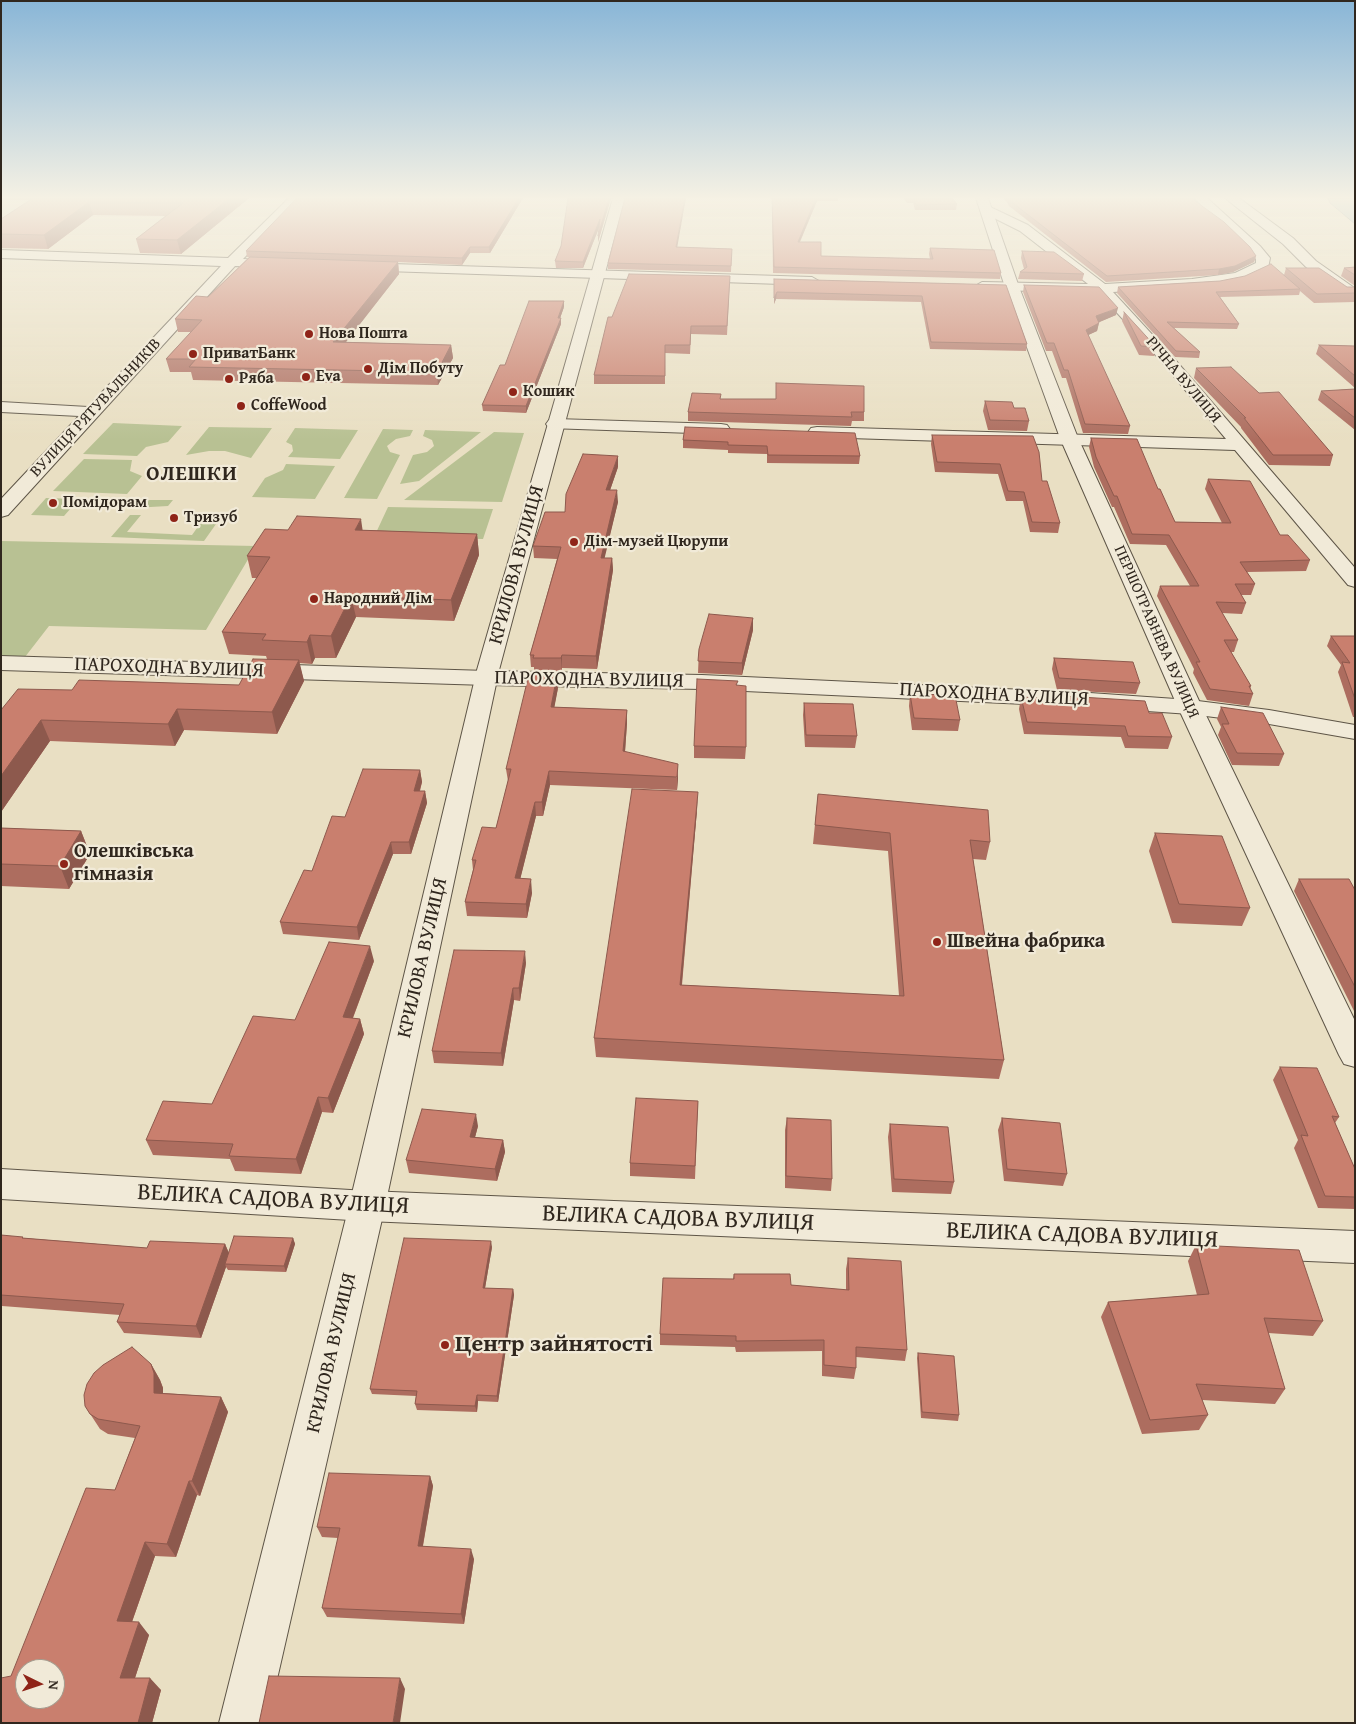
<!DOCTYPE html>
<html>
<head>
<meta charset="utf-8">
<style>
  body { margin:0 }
  #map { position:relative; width:1356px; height:1724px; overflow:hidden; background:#e9dfc3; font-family:"Gentium Book Plus",serif }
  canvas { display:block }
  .frame { position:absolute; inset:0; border:2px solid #30271e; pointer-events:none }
  .north { position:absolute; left:15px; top:1659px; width:50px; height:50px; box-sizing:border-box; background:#f1ead8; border:1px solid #a49c8e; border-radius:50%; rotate:94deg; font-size:14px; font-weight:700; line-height:20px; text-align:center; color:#30271e }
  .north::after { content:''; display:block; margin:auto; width:18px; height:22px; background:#8f2418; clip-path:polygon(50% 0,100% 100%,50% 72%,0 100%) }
</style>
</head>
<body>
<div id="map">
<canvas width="1356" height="1724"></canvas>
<div class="frame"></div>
<div class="north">N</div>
</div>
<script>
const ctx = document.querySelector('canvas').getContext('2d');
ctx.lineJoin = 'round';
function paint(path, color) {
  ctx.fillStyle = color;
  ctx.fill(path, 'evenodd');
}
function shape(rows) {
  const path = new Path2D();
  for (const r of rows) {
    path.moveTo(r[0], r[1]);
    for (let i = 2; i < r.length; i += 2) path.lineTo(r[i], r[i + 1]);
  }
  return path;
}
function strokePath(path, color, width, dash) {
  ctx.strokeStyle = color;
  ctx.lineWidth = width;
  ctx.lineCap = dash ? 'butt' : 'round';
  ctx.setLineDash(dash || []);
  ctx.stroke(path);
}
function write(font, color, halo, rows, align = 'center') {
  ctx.font = font + ' "Gentium Book Plus",serif';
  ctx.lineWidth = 4.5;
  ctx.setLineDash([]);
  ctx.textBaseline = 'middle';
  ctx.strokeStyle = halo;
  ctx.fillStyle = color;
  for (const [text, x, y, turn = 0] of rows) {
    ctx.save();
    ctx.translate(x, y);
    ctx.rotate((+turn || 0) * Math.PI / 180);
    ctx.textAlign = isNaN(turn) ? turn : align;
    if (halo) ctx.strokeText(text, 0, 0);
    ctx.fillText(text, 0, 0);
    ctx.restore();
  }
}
paint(shape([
  [113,423,182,426,168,442,146,447,137,456,83,454],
  [209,427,272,428,251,458,225,451,209,451,186,455],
  [295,428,358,430,340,459,288,457,293,451,292,445,286,442],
  [383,429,413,430,410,436,396,439,387,446,390,452,400,455,377,499,344,498],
  [425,430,481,432,419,481,400,484,413,455,427,452,434,446,432,440,423,436],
  [494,432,524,433,502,502,404,500],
  [84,459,132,460,130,471,142,476,127,494,53,491],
  [286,464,335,466,315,499,252,497,265,478,283,470],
  [46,498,79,499,64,516,31,515],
  [140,500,173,500,168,506,133,508],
  [388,507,493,509,483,539,374,537],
  [130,515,141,515,127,532,192,535,205,517,221,517,204,541,111,537],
  [1,541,256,546,206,630,49,626,25,657,1,657]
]), '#b8c193');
const water = shape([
  [1328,198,1355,198,1355,224,1330,203,1328,198]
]);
paint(water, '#9bbabd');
strokePath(water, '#707f7d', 1);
const minor = shape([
  [289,198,302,198,243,259,280,260,285,261,287,264,285,267,235,266,8,515,1,517,1,499,79,416,1,412,1,402,88,407,221,266,1,258,1,250,228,258,289,198],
  [1194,198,1207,198,1260,246,1270,258,1268,268,1238,281,1192,287,1113,292,1171,355,1355,568,1355,587,1348,585,1235,450,817,437,811,436,808,432,811,428,817,427,1226,439,1161,361,1098,292,982,290,975,286,982,282,1088,284,1020,231,982,212,980,209,986,205,1028,225,1105,284,1192,279,1235,273,1256,263,1256,259,1250,252,1194,198],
  [1225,198,1239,198,1293,238,1316,261,1353,287,1355,290,1353,293,1343,293,1306,267,1283,244,1225,198],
  [360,263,812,277,819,281,812,285,355,270,353,267,360,263],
  [555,419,721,424,727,425,730,429,727,433,721,434,549,428,546,424,549,420,555,419],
  [1,656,487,671,702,675,1090,693,1190,700,1269,710,1355,725,1355,739,1269,724,1190,714,1090,707,702,689,487,685,1,670,1,656],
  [1,1169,367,1191,1355,1231,1355,1263,367,1221,1,1199,1,1169]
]);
const tertiary = shape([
  [613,198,625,198,499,670,385,1206,267,1723,219,1723,349,1206,477,670,613,198],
  [976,198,988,198,1019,287,1078,438,1200,703,1355,1021,1355,1067,1344,1064,1339,1055,1176,703,1060,438,1005,287,976,198]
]);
strokePath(minor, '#5e5547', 2);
strokePath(tertiary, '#5e5547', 2);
paint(minor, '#f1ead8');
paint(tertiary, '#f1ead8');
paint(shape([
  [1,198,249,198,181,254,140,253,136,239,165,216,93,215,48,249,1,248,1,219,30,200,1,200],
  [523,198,490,253,470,253,462,265,398,262,399,274,345,342,451,345,453,358,438,385,193,380,191,372,170,372,166,359,191,332,178,332,175,319,208,297,249,257,247,257,246,251],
  [568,198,611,198,598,242,599,228,583,268,556,268,555,261,561,246],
  [772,198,838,198,838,201,817,201,800,242,821,256,930,259,929,254,930,248,1001,273,1000,279,773,273],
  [904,198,952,198,957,204,956,210,915,210,913,203,907,203],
  [1004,198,1191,198,1256,256,1254,262,1233,272,1218,275,1106,282,1009,206],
  [677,247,732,249,731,272,608,269,608,263],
  [1022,251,1084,274,1082,281,1018,279,1020,272,1024,269,1021,258],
  [1355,267,1355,286,1341,276,1344,268],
  [1286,268,1347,287,1355,287,1355,302,1314,303,1300,291,1299,295,1220,297,1239,324,1237,329,1174,328,1200,352,1199,358,1175,357,1117,293,1118,287,1220,281,1284,275],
  [730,276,727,335,691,334,690,354,665,353,665,384,594,384,594,375,612,317],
  [774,279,1006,285,1027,344,1026,351,930,349,921,302,776,299,774,304],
  [1024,285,1116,315,1099,322,1097,331,1088,335,1130,426,1128,434,1083,433,1066,378,1062,378,1052,351,1046,351,1023,292],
  [564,307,560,318,561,324,526,413,483,411,482,405,505,365],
  [1124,312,1156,347,1154,356,1139,355,1122,321],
  [1319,345,1355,346,1355,388,1316,354],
  [1196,368,1259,393,1333,455,1330,466,1269,465,1241,428,1241,427,1194,378],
  [776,383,864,412,864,421,852,421,851,426,688,421,688,412,721,399,776,399],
  [1355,389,1355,430,1318,400,1321,391],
  [985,401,1014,408,1029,421,1027,431,988,430,983,411],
  [685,427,860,456,859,464,767,463,767,454,728,453,728,450,683,448,683,440],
  [932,435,1042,481,1060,523,1058,533,1030,532,1023,501,1006,501,998,474,935,472,931,444],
  [1091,438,1158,489,1175,522,1222,523,1205,489,1208,479,1280,535,1310,560,1306,571,1247,572,1255,584,1251,595,1241,595,1246,603,1242,614,1222,613,1238,640,1234,652,1231,652,1251,686,1250,689,1253,694,1249,706,1207,700,1193,673,1194,669,1157,596,1160,586,1190,586,1166,545,1130,544,1114,507,1112,507,1094,467,1089,447],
  [618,467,610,490,618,502,604,558,612,558,613,570,597,669,562,668,562,671,534,670,534,667,531,667,530,655,557,559,534,558,533,546,565,512],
  [288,530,363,530,477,534,479,555,454,621,356,617,336,658,315,658,312,664,299,663,304,681,277,734,184,730,175,746,50,741,1,812,1,710,72,690,239,685,267,659,266,656,229,654,222,632,257,578,252,578,247,556],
  [753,618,753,630,742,675,698,673,699,649],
  [1331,636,1355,636,1355,717,1353,717,1338,672,1341,665,1327,646],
  [1054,658,1140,683,1136,694,1057,690,1052,669],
  [737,685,746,747,745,759,694,758,694,746],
  [558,688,554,707,627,710,627,723,625,752,678,778,677,790,550,785,543,816,536,816,520,879,532,893,527,918,467,916,465,902,473,870,472,860,496,828,508,781,506,769],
  [910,694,960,720,958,731,912,730,909,706],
  [1064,696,1149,713,1172,737,1168,749,1125,748,1121,737,1024,734,1019,709,1021,697,1063,699],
  [804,703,857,736,855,748,805,747,803,715],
  [1221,707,1284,754,1279,766,1232,765,1218,735,1221,727,1217,719],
  [420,770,422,782,420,791,425,791,427,803,411,854,393,854,359,940,283,934,280,922,345,817],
  [818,794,990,842,986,860,973,859,1004,1060,999,1079,596,1057,594,1038,697,810,682,985,899,996,888,851,813,844],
  [1,828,81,831,90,854,69,889,1,886],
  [1155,833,1250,908,1242,926,1172,923,1149,851],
  [1299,879,1355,890,1355,1013,1294,891],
  [374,961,353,1018,360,1019,364,1034,333,1113,322,1112,301,1174,235,1171,230,1159,153,1155,146,1140,212,1104,295,1020],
  [526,963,520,1001,514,1000,503,1066,434,1063,432,1051],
  [1280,1067,1339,1117,1335,1123,1355,1169,1355,1209,1318,1208,1294,1148,1298,1140,1273,1080],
  [698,1101,695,1179,630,1176,630,1163],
  [787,1118,832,1179,831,1191,785,1188,785,1130],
  [1002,1118,1067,1174,1063,1186,1004,1181,998,1130],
  [890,1124,954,1182,951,1194,892,1192,888,1137],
  [478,1126,475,1137,503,1140,505,1152,497,1181,409,1173,406,1160],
  [1,1235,24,1238,147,1248,225,1244,229,1253,293,1238,295,1244,286,1272,228,1270,226,1267,201,1338,124,1333,117,1322,120,1315,2,1306,1,1307],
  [1196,1245,1323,1321,1313,1336,1268,1333,1285,1389,1275,1404,1202,1400,1208,1415,1199,1430,1142,1434,1101,1317,1108,1302,1197,1295,1188,1261],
  [492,1247,485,1288,513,1289,514,1295,498,1402,478,1401,477,1412,417,1410,415,1404,416,1396,372,1394,370,1389],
  [848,1258,907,1350,905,1361,856,1357,856,1368,854,1379,822,1376,822,1351,736,1352,735,1347,660,1345,660,1334,733,1279,734,1274,791,1285,846,1290,846,1269],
  [918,1353,959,1415,958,1421,921,1418,917,1358],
  [151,1364,160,1380,163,1388,163,1393,221,1397,228,1412,200,1496,197,1495,176,1557,155,1556,132,1622,149,1635,135,1678,161,1690,152,1723,1,1723,11,1676,115,1490,135,1438,108,1434,100,1429,85,1406],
  [430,1476,433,1486,423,1546,474,1559,464,1624,327,1617,322,1608,338,1538,322,1537,317,1527]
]), '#ad6d5f');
paint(shape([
  [230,198,249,198,181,254,177,240],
  [519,198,523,198,490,253,489,247],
  [609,198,611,198,598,242,598,236],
  [685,198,686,198,676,254,676,247],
  [816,198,817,198,817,201,797,248,798,242],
  [89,202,93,215,48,249,44,235],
  [600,219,600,225,583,268,583,262],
  [470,247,470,253,462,265,462,258],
  [1256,256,1254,262,1233,272,1218,275,1219,269],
  [398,262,399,274,336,355,333,342],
  [777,292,776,299,774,304,774,298],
  [564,301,564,307,558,324,558,318],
  [1118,308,1116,315,1095,324,1096,316],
  [561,318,561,324,526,413,526,406],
  [1099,323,1097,331,1084,337,1086,330],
  [451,345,453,358,438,385,437,372],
  [618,456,618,467,606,502,606,490],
  [617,490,618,502,602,569,601,558],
  [361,519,364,540,355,530],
  [477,534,479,555,454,621,451,600],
  [612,558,613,570,597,669,596,656],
  [351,596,356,617,336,658,331,636],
  [753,618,753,630,742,675,742,663],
  [310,635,315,658,312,664,307,642],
  [562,655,562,671,561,658],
  [299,660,304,681,277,734,272,712],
  [557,675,558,688,552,720,551,707],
  [177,709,184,730,175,746,168,724],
  [627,710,627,723,624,765,623,751],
  [41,720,50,741,1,812,1,776],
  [678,764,678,778,677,790,677,777],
  [420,770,422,782,416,803,414,791],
  [549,771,550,785,543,816,542,802],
  [425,791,427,803,411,854,409,842],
  [698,792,697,810,680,1003,680,985],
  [535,802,536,816,517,892,515,878],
  [81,831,90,854,69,889,60,866],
  [391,842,393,854,359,940,357,927],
  [531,879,532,893,527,918,526,904],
  [370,946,374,961,347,1033,343,1017],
  [525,951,526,963,520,1001,519,988],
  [513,988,514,1000,503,1066,501,1053],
  [360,1019,364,1034,333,1113,328,1098],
  [318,1097,322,1112,301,1174,296,1159],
  [476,1114,478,1126,472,1149,470,1137],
  [503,1140,505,1152,497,1181,495,1169],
  [293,1238,295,1244,286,1272,284,1266],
  [491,1241,492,1247,484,1294,483,1288],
  [225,1244,230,1256,225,1264,226,1267,201,1338,196,1326],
  [513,1289,514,1295,498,1402,497,1396],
  [151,1364,160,1380,163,1388,163,1408,154,1393],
  [477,1395,478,1401,477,1412,475,1406],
  [221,1397,228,1412,200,1496,192,1481],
  [430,1476,433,1486,421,1556,418,1546],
  [189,1481,197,1495,176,1557,167,1544],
  [145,1542,155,1556,128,1633,117,1621],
  [471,1549,474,1559,464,1624,461,1614],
  [139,1622,149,1635,131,1690,120,1678],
  [150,1678,161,1690,152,1723,138,1723],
  [400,1678,405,1689,400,1723,393,1723]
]), '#8d594d');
const building = shape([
  [33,198,230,198,177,240,136,239,183,203,89,202,44,235,1,234,1,219,33,198],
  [297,198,519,198,489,247,470,247,462,258,246,251,297,198],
  [568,198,609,198,598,236,600,219,583,262,555,261,561,246,568,198],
  [625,198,685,198,676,247,732,249,731,266,608,263,625,198],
  [772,198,816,198,798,242,821,242,821,256,933,259,930,248,994,250,1001,273,774,267,772,198],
  [914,198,952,198,957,204,916,205,914,198],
  [1008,198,1191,198,1224,222,1250,247,1256,256,1235,266,1219,269,1107,276,1009,200,1008,198],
  [1022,251,1054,252,1084,274,1020,272,1027,267,1022,251],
  [250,257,398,262,333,342,451,345,437,372,189,367,196,359,166,359,202,320,175,319,196,296,208,297,250,257],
  [1271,264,1300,289,1216,292,1239,324,1167,322,1200,352,1176,351,1118,287,1220,281,1245,276,1271,264],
  [1355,267,1355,275,1344,268,1355,267],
  [1286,268,1319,268,1347,287,1355,287,1355,293,1317,294,1286,268],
  [629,274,730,276,727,326,691,326,690,345,665,345,665,376,594,375,608,317,612,317,629,274],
  [774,279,1006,285,1027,344,931,342,922,296,777,292,774,298,774,279],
  [1024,285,1099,287,1118,308,1096,316,1099,323,1086,330,1130,426,1085,424,1068,370,1064,370,1054,343,1047,343,1024,285],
  [529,301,564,301,558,318,561,318,526,406,482,405,500,365,505,365,529,301],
  [1124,312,1156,347,1141,346,1124,312],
  [1319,345,1355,346,1355,376,1319,345],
  [1231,367,1259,393,1279,392,1333,455,1273,455,1244,418,1246,418,1196,368,1231,367],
  [776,383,864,386,864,412,851,412,852,417,688,412,692,393,721,394,720,399,776,399,776,383],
  [1355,389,1355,418,1321,391,1355,389],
  [985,401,1012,402,1014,408,1025,408,1029,421,990,420,985,401],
  [685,427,855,433,860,456,768,455,767,446,728,445,728,442,683,440,685,427],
  [932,435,1033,436,1039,452,1042,481,1047,481,1060,523,1032,522,1024,492,1008,491,1000,464,937,462,932,435],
  [1091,438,1137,439,1158,489,1160,489,1175,522,1231,523,1208,479,1250,481,1280,535,1288,535,1310,560,1240,562,1255,584,1235,584,1246,603,1216,602,1238,640,1224,640,1251,686,1249,686,1253,694,1210,689,1196,662,1200,662,1160,586,1199,586,1169,535,1132,534,1117,496,1114,496,1096,457,1091,438],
  [583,454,618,456,606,490,617,490,601,558,612,558,596,656,562,655,561,658,533,658,534,655,530,655,561,547,533,546,545,512,565,512,566,494,583,454],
  [297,516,361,519,355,530,477,534,451,600,351,596,331,636,310,635,307,642,262,640,266,634,222,632,270,557,247,556,265,529,288,530,297,516],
  [709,614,753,618,742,663,698,661,699,649,709,614],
  [1331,636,1355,636,1355,699,1342,662,1350,663,1331,636],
  [1054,658,1133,662,1140,683,1059,678,1054,658],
  [253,659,299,660,272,712,177,709,168,724,41,720,1,776,1,710,18,689,72,690,79,680,239,685,253,659],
  [529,674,557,675,551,707,627,710,623,751,678,764,677,777,549,771,542,802,535,802,515,878,531,879,526,904,465,902,476,860,472,860,482,827,496,828,511,769,506,769,529,674],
  [697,679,738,681,736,685,746,686,746,747,694,746,697,679],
  [910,694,955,695,960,720,914,718,910,694],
  [1064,696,1145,701,1149,713,1162,713,1172,737,1128,736,1125,726,1027,722,1021,697,1065,699,1064,696],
  [804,703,853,704,857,736,806,735,804,703],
  [1221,707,1263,713,1284,754,1237,753,1222,724,1229,724,1221,707],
  [363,769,420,770,414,791,425,791,409,842,391,842,357,927,280,922,304,870,312,871,332,816,345,817,363,769],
  [632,789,698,792,680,985,904,996,890,833,815,825,818,794,988,810,990,842,970,840,1004,1060,594,1038,632,789],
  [1,828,81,831,60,866,1,864,1,828],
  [1155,833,1222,836,1250,908,1179,904,1155,833],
  [1299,879,1349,879,1355,890,1355,987,1299,879],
  [329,942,370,946,343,1017,360,1019,328,1098,318,1097,296,1159,229,1156,233,1144,146,1140,163,1101,212,1104,253,1016,295,1020,329,942],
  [454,950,525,951,519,988,513,988,501,1053,432,1051,454,950],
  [1280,1067,1317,1068,1339,1117,1332,1116,1355,1169,1355,1197,1325,1196,1301,1135,1308,1136,1280,1067],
  [636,1098,698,1101,695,1166,630,1163,636,1098],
  [422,1109,476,1114,470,1137,503,1140,495,1169,406,1160,422,1109],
  [787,1118,831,1120,832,1179,786,1176,787,1118],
  [1002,1118,1060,1123,1067,1174,1007,1169,1002,1118],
  [890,1124,948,1127,954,1182,894,1179,890,1124],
  [1,1235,23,1237,22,1238,147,1248,150,1241,225,1244,196,1326,117,1322,124,1304,1,1295,1,1235],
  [234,1236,293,1238,284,1266,225,1264,234,1236],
  [404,1238,491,1241,483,1288,513,1289,497,1396,477,1395,475,1406,415,1404,417,1391,370,1389,404,1238],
  [1196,1245,1299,1250,1323,1321,1264,1318,1285,1389,1196,1384,1208,1415,1150,1420,1108,1302,1209,1294,1196,1245],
  [848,1258,901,1261,907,1350,856,1347,856,1368,824,1365,824,1340,736,1341,736,1336,660,1334,663,1278,734,1279,734,1274,790,1274,791,1285,849,1290,848,1258],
  [132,1347,151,1364,154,1373,154,1393,221,1397,192,1481,189,1481,167,1544,145,1542,117,1621,139,1622,120,1678,150,1678,138,1723,1,1723,1,1678,11,1676,86,1488,115,1490,140,1426,98,1419,90,1414,85,1406,84,1395,87,1384,94,1373,103,1365,132,1347],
  [25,1669,55,1669,55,1699,25,1699,25,1669],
  [918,1353,954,1356,959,1415,922,1412,918,1353],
  [329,1473,430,1476,418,1546,471,1549,461,1614,322,1608,340,1528,317,1527,329,1473],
  [269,1676,400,1678,393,1723,259,1723,269,1676]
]);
paint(building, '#c97f6e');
strokePath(building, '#8d594d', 1);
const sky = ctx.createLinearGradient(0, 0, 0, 440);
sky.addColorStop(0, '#89b6d7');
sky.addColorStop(0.45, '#f5f1e4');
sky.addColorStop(1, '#f5f1e400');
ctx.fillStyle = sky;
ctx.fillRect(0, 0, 1356, 440);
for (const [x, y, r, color] of [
  [309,334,5,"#8f2418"],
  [193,354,5,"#8f2418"],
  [368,369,5,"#8f2418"],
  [306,377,5,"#8f2418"],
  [229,379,5,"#8f2418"],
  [513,392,5,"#8f2418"],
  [241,406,5,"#8f2418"],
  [53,503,5,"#8f2418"],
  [174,518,5,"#8f2418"],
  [574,542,5,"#8f2418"],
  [314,599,5,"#8f2418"],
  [64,864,5,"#8f2418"],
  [937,942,5,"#8f2418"],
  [445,1345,5,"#8f2418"]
]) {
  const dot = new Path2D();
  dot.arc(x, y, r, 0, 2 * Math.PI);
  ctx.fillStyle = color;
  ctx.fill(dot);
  strokePath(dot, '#f1ead8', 2);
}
write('bold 16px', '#30271e', '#f1ead8', [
  ["Нова Пошта",319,334],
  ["ПриватБанк",203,354],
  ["Дім Побуту",378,369],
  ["Eva",316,377],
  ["Ряба",239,379],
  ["Кошик",523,392],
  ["CoffeWood",251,406],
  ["Помідорам",63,503],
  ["Тризуб",184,518],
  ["Дім-музей Цюрупи",584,542],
  ["Народний Дім",324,599]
], 'left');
write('16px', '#30271e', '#f1ead8', [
  ["РІЧНА ВУЛИЦЯ",1183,380,50],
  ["ВУЛИЦЯ РЯТУВАЛЬНИКІВ",96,408,-47],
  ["ПЕРШОТРАВНЕВА ВУЛИЦЯ",1156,632,66]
]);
write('20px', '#30271e', '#f1ead8', [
  ["КРИЛОВА ВУЛИЦЯ",517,565,-75],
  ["ПАРОХОДНА ВУЛИЦЯ",169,668,2],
  ["ПАРОХОДНА ВУЛИЦЯ",589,680,1],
  ["ПАРОХОДНА ВУЛИЦЯ",994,695,3],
  ["КРИЛОВА ВУЛИЦЯ",423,958,-77],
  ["КРИЛОВА ВУЛИЦЯ",332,1353,-77]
]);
write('bold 20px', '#30271e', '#f1ead8', [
  ["Олешківська",74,852],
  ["гімназія",74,875],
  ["Швейна фабрика",947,942]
], 'left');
ctx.letterSpacing = '1px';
write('bold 21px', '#30271e', '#f1ead8', [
  ["ОЛЕШКИ",192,475]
]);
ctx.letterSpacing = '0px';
write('24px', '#30271e', '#f1ead8', [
  ["ВЕЛИКА САДОВА ВУЛИЦЯ",273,1200,3],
  ["ВЕЛИКА САДОВА ВУЛИЦЯ",678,1219,2],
  ["ВЕЛИКА САДОВА ВУЛИЦЯ",1082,1236,2]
]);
write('bold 24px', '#30271e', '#f1ead8', [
  ["Центр зайнятості",455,1345]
], 'left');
</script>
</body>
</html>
